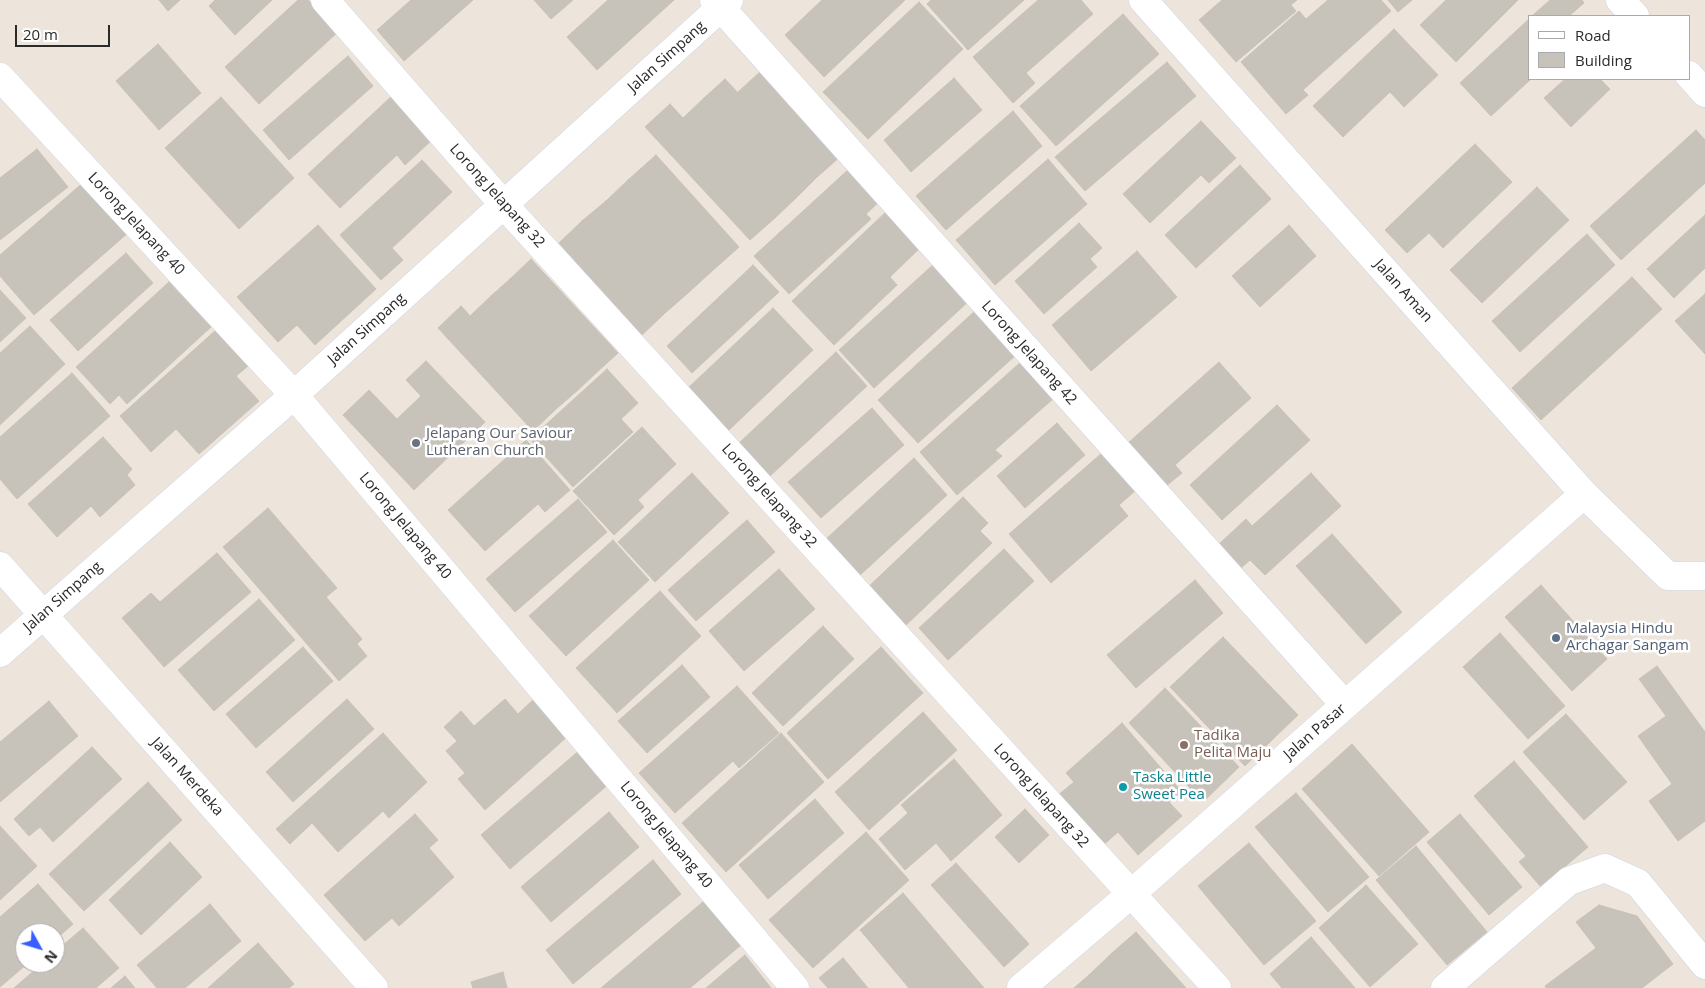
<!DOCTYPE html>
<html>
<head>
<meta charset="utf-8">
<style>
  body { margin:0 }
  #map { position:relative; width:1705px; height:988px; overflow:hidden; background:#ede5db; font-family:"Open Sans",sans-serif }
  canvas { display:block }
  .legend { position:absolute; left:1528px; top:15px; width:162px; height:65px; box-sizing:border-box; background:#fff; border:1px solid #aaa; margin:0; padding:6px 9px; list-style:none; font-size:15px; color:#2a2a2a }
  .legend li { display:flex; align-items:center; gap:10px; height:25px }
  .legend b { width:25px; border:1px solid #aaa }
  .north { position:absolute; left:15px; top:923px; width:50px; height:50px; box-sizing:border-box; background:#fff; border:1px solid #aaa; border-radius:50%; rotate:129deg; font-size:14px; font-weight:700; line-height:20px; text-align:center; color:#2a2a2a }
  .north::after { content:''; display:block; margin:auto; width:18px; height:22px; background:#375fff; clip-path:polygon(50% 0,100% 100%,50% 72%,0 100%) }
  .scale { position:absolute; left:15px; top:25px; width:95px; height:22px; box-sizing:border-box; border:2px solid #2a2a2a; border-top:0; padding-left:6px; font-size:15px; line-height:18px; white-space:nowrap; color:#2a2a2a; -webkit-text-stroke:4px #fff; paint-order:stroke }
</style>
</head>
<body>
<div id="map">
<canvas width="1705" height="988"></canvas>
<ul class="legend">
<li><b style="height:6px;background:#fff"></b>Road</li>
<li><b style="height:14px;background:#c8c3ba"></b>Building</li>
</ul>
<div class="north">N</div>
<div class="scale">20 m</div>
</div>
<script>
const ctx = document.querySelector('canvas').getContext('2d');
ctx.lineJoin = 'round';
function paint(path, color) {
  ctx.fillStyle = color;
  ctx.fill(path, 'evenodd');
}
function shape(rows) {
  const path = new Path2D();
  for (const r of rows) {
    path.moveTo(r[0], r[1]);
    for (let i = 2; i < r.length; i += 2) path.lineTo(r[i], r[i + 1]);
  }
  return path;
}
function strokePath(path, color, width, dash) {
  ctx.strokeStyle = color;
  ctx.lineWidth = width;
  ctx.lineCap = dash ? 'butt' : 'round';
  ctx.setLineDash(dash || []);
  ctx.stroke(path);
}
function write(font, color, halo, rows, align = 'center') {
  ctx.font = font + ' "Open Sans",sans-serif';
  ctx.lineWidth = 5;
  ctx.setLineDash([]);
  ctx.textBaseline = 'middle';
  ctx.strokeStyle = halo;
  ctx.fillStyle = color;
  for (const [text, x, y, turn = 0] of rows) {
    ctx.save();
    ctx.translate(x, y);
    ctx.rotate((+turn || 0) * Math.PI / 180);
    ctx.textAlign = isNaN(turn) ? turn : align;
    if (halo) ctx.strokeText(text, 0, 0);
    ctx.fillText(text, 0, 0);
    ctx.restore();
  }
}
const building = shape([
  [159,0,180,0,168,11,159,0],
  [215,0,272,0,235,35,209,6,215,0],
  [298,0,308,0,338,32,259,104,225,67,298,0],
  [411,0,473,0,404,61,377,30,411,0],
  [534,0,573,0,551,19,534,0],
  [608,0,674,0,597,70,567,37,608,0],
  [822,0,905,0,824,77,785,35,822,0],
  [931,0,1024,0,968,50,927,4,931,0],
  [1038,0,1081,0,1093,14,1026,73,1035,83,1013,103,973,57,1038,0],
  [1222,0,1297,0,1291,5,1296,11,1236,62,1199,20,1222,0],
  [1328,0,1381,0,1391,11,1303,90,1308,95,1286,114,1241,62,1299,11,1306,19,1328,0],
  [1388,0,1412,0,1398,12,1388,0],
  [1446,0,1518,0,1456,62,1420,25,1446,0],
  [1550,0,1582,0,1584,3,1569,16,1532,16,1550,0],
  [919,2,963,49,868,139,823,92,919,2],
  [1123,14,1159,54,1056,146,1020,106,1123,14],
  [1529,19,1529,79,1531,79,1491,116,1460,83,1529,19],
  [1394,29,1438,75,1404,107,1390,92,1343,137,1313,106,1394,29],
  [158,44,201,93,159,130,116,81,158,44],
  [348,56,373,86,289,160,263,130,348,56],
  [1167,62,1196,96,1085,191,1055,157,1167,62],
  [761,71,841,156,817,177,738,92,761,71],
  [954,78,982,110,911,172,884,140,954,78],
  [725,79,817,177,797,197,704,98,725,79],
  [1565,79,1600,79,1610,89,1571,127,1544,98,1565,79],
  [393,95,433,139,405,165,397,155,340,208,308,174,393,95],
  [221,97,294,178,239,229,165,148,221,97],
  [704,98,797,197,775,218,683,118,704,98],
  [670,104,775,218,750,240,645,127,670,104],
  [1013,111,1042,146,946,230,916,196,1013,111],
  [1201,121,1236,158,1209,183,1201,175,1150,223,1123,194,1201,121],
  [1696,130,1705,140,1705,183,1621,260,1590,226,1696,130],
  [1475,144,1512,182,1443,248,1429,233,1407,253,1385,230,1475,144],
  [37,149,68,187,0,240,0,178,37,149],
  [656,155,739,247,711,272,628,180,656,155],
  [1048,159,1087,204,995,285,956,240,1048,159],
  [422,160,452,192,392,248,403,260,381,280,340,235,422,160],
  [1240,165,1271,199,1196,268,1165,235,1240,165],
  [850,168,880,201,866,214,871,219,789,294,754,256,850,168],
  [628,180,711,272,688,293,606,201,628,180],
  [85,181,129,232,34,315,0,276,0,255,85,181],
  [1537,187,1569,220,1482,303,1450,270,1537,187],
  [606,201,688,293,665,313,582,221,606,201],
  [889,209,923,245,890,277,897,285,834,345,792,301,889,209],
  [1705,215,1705,268,1674,298,1647,269,1705,215],
  [582,221,665,313,642,335,559,243,582,221],
  [1079,223,1102,248,1090,259,1097,267,1044,314,1015,281,1079,223],
  [318,225,376,289,315,345,297,325,278,342,237,297,318,225],
  [1289,225,1316,256,1260,307,1232,276,1289,225],
  [1587,234,1615,265,1520,352,1492,321,1587,234],
  [1137,251,1177,297,1091,371,1052,325,1137,251],
  [126,253,153,283,78,351,50,320,126,253],
  [531,259,618,353,596,373,510,279,531,259],
  [934,264,969,301,874,388,839,350,934,264],
  [753,265,779,292,692,373,667,346,753,265],
  [1632,277,1662,309,1541,420,1512,388,1632,277],
  [510,279,596,373,578,390,491,296,510,279],
  [169,282,211,327,127,404,119,395,110,404,76,367,169,282],
  [0,290,26,318,0,342,0,290],
  [1705,294,1705,354,1675,321,1705,294],
  [491,296,578,390,556,409,470,316,491,296],
  [461,306,556,409,533,431,438,328,461,306],
  [773,308,813,350,729,430,688,388,773,308],
  [976,310,1016,355,918,443,878,400,976,310],
  [30,326,65,364,0,425,0,353,30,326],
  [216,330,248,366,236,376,259,401,199,454,176,429,151,452,120,416,216,330],
  [836,352,867,386,769,477,738,444,836,352],
  [426,361,485,422,414,490,343,415,369,390,397,419,421,396,406,380,426,361],
  [1022,361,1054,398,995,450,1002,456,957,495,920,452,1022,361],
  [1219,362,1251,398,1175,465,1182,473,1166,486,1128,443,1219,362],
  [607,369,638,403,621,419,633,432,573,487,530,439,607,369],
  [72,373,110,416,17,499,0,479,0,437,72,373],
  [1277,405,1310,440,1222,520,1190,485,1277,405],
  [872,408,904,445,821,518,788,482,872,408],
  [1057,423,1085,455,1025,508,997,476,1057,423],
  [642,427,676,464,638,500,644,507,614,535,573,491,642,427],
  [103,437,132,469,127,475,135,485,100,517,91,506,57,537,28,504,103,437],
  [526,440,570,490,545,512,538,504,485,551,448,510,526,440],
  [1102,453,1135,491,1119,505,1128,516,1051,583,1009,534,1102,453],
  [914,458,947,495,858,577,825,540,914,458],
  [692,473,729,513,655,582,618,542,692,473],
  [1311,473,1341,506,1265,575,1250,560,1240,569,1218,545,1246,519,1252,526,1311,473],
  [963,497,988,523,980,531,992,543,902,629,865,590,963,497],
  [578,499,607,532,515,612,486,579,578,499],
  [268,508,337,588,326,597,362,639,357,644,367,656,339,681,223,547,268,508],
  [747,520,775,552,696,621,668,590,747,520],
  [1332,534,1402,612,1366,644,1296,566,1332,534],
  [613,540,649,580,566,656,529,616,613,540],
  [1004,549,1034,581,948,660,919,628,1004,549],
  [217,553,251,592,164,667,122,618,151,593,160,602,217,553],
  [779,569,815,609,744,671,709,631,779,569],
  [1195,580,1223,613,1136,688,1107,655,1195,580],
  [1541,585,1607,659,1572,691,1505,617,1541,585],
  [660,591,701,636,617,713,576,668,660,591],
  [259,599,295,640,214,711,178,670,259,599],
  [823,626,854,659,783,726,752,693,823,626],
  [1500,633,1565,706,1528,739,1463,667,1500,633],
  [1223,637,1298,715,1245,766,1170,687,1223,637],
  [303,647,333,681,256,748,226,714,303,647],
  [881,647,923,693,828,779,787,733,881,647],
  [682,665,710,697,647,753,618,721,682,665],
  [1657,666,1705,732,1705,821,1678,841,1649,801,1672,784,1638,736,1666,716,1639,679,1657,666],
  [737,686,779,733,739,768,733,761,675,813,639,773,737,686],
  [1165,688,1239,767,1203,802,1129,723,1165,688],
  [535,698,568,736,485,810,458,779,465,773,446,751,457,741,444,727,461,711,474,726,505,699,518,714,535,698],
  [347,699,374,729,293,802,266,772,347,699],
  [49,701,78,736,0,802,0,742,49,701],
  [923,712,957,750,869,830,835,792,923,712],
  [1566,714,1627,782,1584,820,1523,752,1566,714],
  [1122,723,1181,791,1169,802,1182,816,1138,855,1118,832,1101,847,1057,796,1074,782,1066,773,1122,723],
  [383,733,427,782,389,818,383,811,338,852,312,823,290,844,276,829,383,733],
  [781,733,824,782,726,872,682,823,781,733],
  [1352,744,1429,832,1379,876,1302,789,1352,744],
  [92,747,122,779,53,842,40,827,29,836,14,819,92,747],
  [581,749,610,783,510,869,481,835,581,749],
  [954,759,1002,815,951,861,936,843,905,870,879,839,908,813,901,805,954,759],
  [1514,761,1588,847,1541,887,1519,862,1526,856,1474,796,1514,761],
  [148,782,182,820,84,911,49,874,148,782],
  [1296,793,1369,877,1328,912,1255,827,1296,793],
  [815,799,844,833,768,899,739,865,815,799],
  [1025,809,1049,835,1019,863,995,837,1025,809],
  [609,812,639,847,551,922,521,887,609,812],
  [415,814,438,840,429,848,454,877,399,926,392,918,365,941,324,895,415,814],
  [1460,814,1522,887,1489,915,1427,842,1460,814],
  [0,826,37,866,0,900,0,826],
  [866,832,909,880,813,968,769,920,866,832],
  [170,842,202,877,141,935,109,900,170,842],
  [1249,843,1316,921,1264,965,1198,886,1249,843],
  [1416,846,1487,932,1447,965,1376,880,1416,846],
  [653,860,681,894,573,984,546,950,653,860],
  [956,863,1029,944,1004,967,931,885,956,863],
  [38,884,73,924,55,940,55,933,25,933,25,963,28,963,0,987,0,917,38,884],
  [1366,885,1418,944,1370,987,1319,928,1366,885],
  [903,893,984,988,945,988,881,912,903,893],
  [710,896,747,940,690,988,601,988,710,896],
  [210,904,241,941,185,988,157,988,137,965,210,904],
  [1599,905,1637,916,1673,964,1642,988,1546,988,1545,986,1596,948,1576,922,1599,905],
  [881,912,945,988,909,988,860,930,881,912],
  [83,928,119,968,96,988,14,988,43,963,55,963,55,952,83,928],
  [1136,932,1186,988,1143,988,1112,953,1136,932],
  [1311,937,1355,988,1282,988,1270,974,1311,937],
  [258,943,294,984,289,988,208,988,258,943],
  [1112,953,1143,988,1101,988,1089,975,1112,953],
  [745,955,771,988,706,988,745,955],
  [843,958,868,988,828,988,819,978,843,958],
  [503,972,507,988,473,988,471,982,503,972],
  [1089,975,1101,988,1074,988,1089,975],
  [125,976,135,988,111,988,125,976]
]);
paint(building, '#c8c3ba');
strokePath(building, '#c9c1b5', 1);
const minor = shape([
  [325,0,504,205,1217,988],
  [714,0,1345,705],
  [1143,0,1584,494,1668,576,1705,576],
  [1620,0,1635,16],
  [1689,75,1705,93],
  [0,77,294,395,795,988],
  [0,566,374,988],
  [0,653,294,395,729,0],
  [1021,988,1131,894,1584,494],
  [1445,988,1569,881,1605,868,1638,883,1705,965]
]);
strokePath(minor, '#d1d5e4', 29);
strokePath(minor, '#fff', 28);
for (const [x, y, r, color] of [
  [416,443,5,"#6b7280"],
  [1556,638,5,"#5c6f8a"],
  [1184,745,5,"#8d6e63"],
  [1123,787,5,"#0f9aa8"]
]) {
  const dot = new Path2D();
  dot.arc(x, y, r, 0, 2 * Math.PI);
  ctx.fillStyle = color;
  ctx.fill(dot);
  strokePath(dot, '#fff', 2);
}
write('15px', '#2a2a2a', '#fff', [
  ["Jalan Simpang",667,57,-42],
  ["Lorong Jelapang 32",497,196,48],
  ["Lorong Jelapang 40",136,224,47],
  ["Jalan Aman",1403,291,48],
  ["Jalan Simpang",367,329,-42],
  ["Lorong Jelapang 42",1029,353,48],
  ["Lorong Jelapang 32",769,496,48],
  ["Lorong Jelapang 40",405,526,50],
  ["Jalan Simpang",63,597,-41],
  ["Jalan Pasar",1315,732,-41],
  ["Jalan Merdeka",187,777,48],
  ["Lorong Jelapang 32",1041,796,48],
  ["Lorong Jelapang 40",666,835,50]
]);
write('15px', '#5b616d', '#fff', [
  ["Jelapang Our Saviour",426,434],
  ["Lutheran Church",426,451]
], 'left');
write('15px', '#4e5e75', '#fff', [
  ["Malaysia Hindu",1566,629],
  ["Archagar Sangam",1566,646]
], 'left');
write('15px', '#785e54', '#fff', [
  ["Tadika",1194,736],
  ["Pelita Maju",1194,753]
], 'left');
write('15px', '#0d838f', '#fff', [
  ["Taska Little",1133,778],
  ["Sweet Pea",1133,795]
], 'left');
</script>
</body>
</html>
